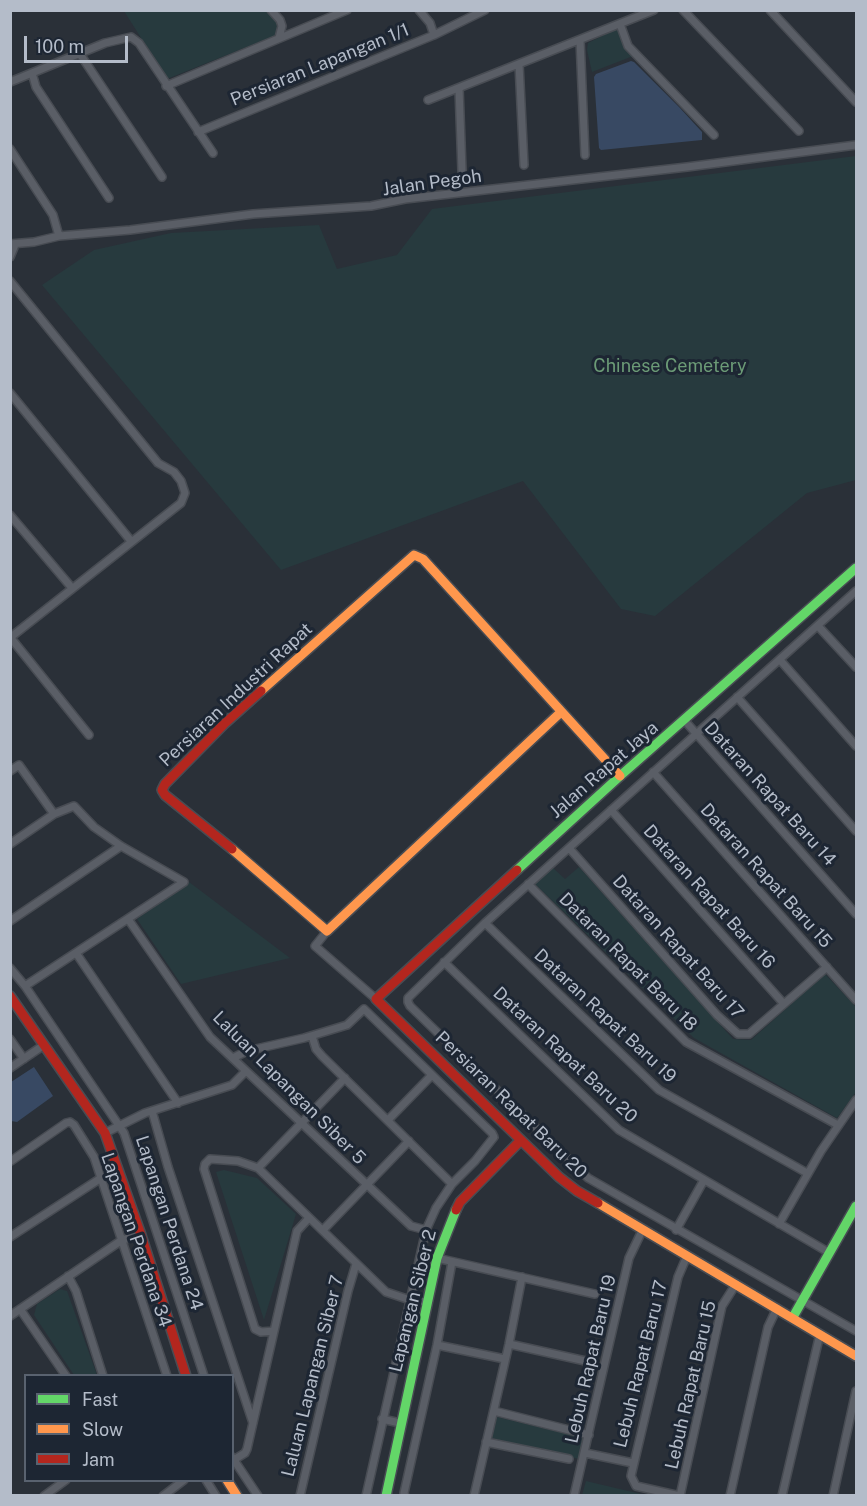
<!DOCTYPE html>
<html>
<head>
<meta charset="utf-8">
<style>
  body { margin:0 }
  #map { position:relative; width:867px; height:1506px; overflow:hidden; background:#2a3038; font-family:"Public Sans",sans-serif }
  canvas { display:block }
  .frame { position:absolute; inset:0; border:12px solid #b4bcc9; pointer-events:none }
  .legend { position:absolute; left:24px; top:1374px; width:210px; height:108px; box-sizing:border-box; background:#1d2633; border:2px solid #59626f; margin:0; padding:8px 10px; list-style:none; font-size:18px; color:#b4bcc9 }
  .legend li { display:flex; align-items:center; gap:12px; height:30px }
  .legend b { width:30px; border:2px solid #59626f }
  .scale { position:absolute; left:24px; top:36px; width:104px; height:27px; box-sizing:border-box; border:3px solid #b4bcc9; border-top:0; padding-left:8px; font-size:18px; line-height:21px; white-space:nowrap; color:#b4bcc9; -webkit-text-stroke:4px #1d2633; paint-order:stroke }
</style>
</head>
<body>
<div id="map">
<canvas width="867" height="1506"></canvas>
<div class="frame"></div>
<ul class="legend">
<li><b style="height:8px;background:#63d668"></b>Fast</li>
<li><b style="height:8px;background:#ff974d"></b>Slow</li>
<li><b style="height:8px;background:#b3261e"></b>Jam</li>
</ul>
<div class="scale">100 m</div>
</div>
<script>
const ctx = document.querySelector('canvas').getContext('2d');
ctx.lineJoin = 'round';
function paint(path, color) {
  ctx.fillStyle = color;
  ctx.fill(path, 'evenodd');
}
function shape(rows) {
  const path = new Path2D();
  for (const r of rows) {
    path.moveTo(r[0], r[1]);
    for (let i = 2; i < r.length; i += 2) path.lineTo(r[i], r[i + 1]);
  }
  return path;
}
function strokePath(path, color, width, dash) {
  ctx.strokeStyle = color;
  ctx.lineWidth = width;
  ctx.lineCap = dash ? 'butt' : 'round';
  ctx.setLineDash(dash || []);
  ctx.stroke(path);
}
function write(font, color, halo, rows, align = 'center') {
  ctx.font = font + ' "Public Sans",sans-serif';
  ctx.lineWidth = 6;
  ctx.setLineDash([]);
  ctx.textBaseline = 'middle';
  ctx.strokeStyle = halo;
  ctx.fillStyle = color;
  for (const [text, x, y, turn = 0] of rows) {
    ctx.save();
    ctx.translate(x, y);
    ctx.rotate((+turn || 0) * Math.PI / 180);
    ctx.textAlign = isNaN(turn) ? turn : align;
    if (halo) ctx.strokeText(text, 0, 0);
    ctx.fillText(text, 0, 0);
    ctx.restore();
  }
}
paint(shape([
  [124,11,267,11,276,20,278,30,274,36,167,79],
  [618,28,624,47,633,56,592,72,587,50,588,43],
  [856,156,856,480,807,493,655,616,621,609,523,481,281,570,42,285,94,250,171,233,319,225,337,269,397,255,432,209],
  [579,867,733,1039,751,1040,825,974,856,1007,856,1092,837,1118,694,1038,535,884,553,868,565,879],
  [189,882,290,958,181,984,137,919],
  [224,1170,257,1178,296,1214,264,1320,216,1172],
  [60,1289,67,1291,97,1375,74,1375,34,1315,37,1304],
  [497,1417,584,1438,579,1459,492,1438],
  [586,1481,645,1495,582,1495]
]), '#273a3e');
paint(shape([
  [631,61,634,62,680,108,702,132,702,140,601,150,599,148,594,77,596,74],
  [34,1067,53,1096,17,1122,11,1121,11,1082]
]), '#384963');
const street = shape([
  [271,10,280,20,282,26,279,38],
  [419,10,430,23,434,35],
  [683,10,799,131],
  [770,10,856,102],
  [620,24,628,46,714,135],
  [580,40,585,155],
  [80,54,162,177],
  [519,64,524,165],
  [32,73,36,87,109,198],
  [10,82,105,43,131,37,139,43,213,153],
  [166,86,347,10],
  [459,88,462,171],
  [428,100,654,10],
  [198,132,434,35,485,10],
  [10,149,53,215,59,236],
  [10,244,34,242,59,236,130,230,253,214,371,206,405,199,687,167,856,145],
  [10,257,15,245],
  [10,281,158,463,174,472,181,481,185,493,181,503,11,637],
  [10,393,131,541],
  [10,515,72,588],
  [856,591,485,923,408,998,408,1002,410,1006,588,1178,856,1331],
  [818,626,856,667],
  [10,637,89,735],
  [780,660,856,746],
  [737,697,856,831],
  [685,721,856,914],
  [10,771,19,765,54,814],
  [653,772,856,1000],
  [611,810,784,1004],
  [10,844,54,814,74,806,94,827,121,846,184,882,25,986],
  [569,848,717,1015,738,1034,749,1034,827,967],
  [528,884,686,1042,838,1125],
  [128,919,210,1037,411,1226,426,1230],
  [10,921,121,846],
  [485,923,659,1090,807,1173],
  [327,931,315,946,376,999],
  [76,953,178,1103],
  [444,962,619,1130,828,1252],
  [10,968,25,986,124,1133,204,1376],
  [312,1036,316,1049,322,1056,452,1184],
  [10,1039,24,1059],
  [233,1058,247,1051,304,1038,347,1025,364,1009,492,1133,494,1137,475,1161,452,1184,436,1208,426,1230,366,1496],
  [10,1068,44,1045],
  [152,1111,168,1167,253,1423],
  [388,1120,431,1076],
  [105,1133,145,1113,232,1085,246,1071],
  [11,1161,66,1123,70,1122,74,1125,94,1157,167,1376],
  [258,1168,345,1078],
  [779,1224,821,1151,856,1100],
  [323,1230,409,1141],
  [676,1230,704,1180],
  [10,1237,101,1178],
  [437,1258,595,1294],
  [68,1276,76,1291,103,1376],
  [20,1309,66,1376],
  [10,1316,122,1240,141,1235],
  [274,1331,261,1332,255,1329,204,1169,205,1164,210,1159,238,1161,258,1168,386,1292,410,1300,428,1302],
  [509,1344,590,1362],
  [437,1345,505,1359],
  [494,1411,589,1435],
  [382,1419,400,1423],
  [486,1442,569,1459],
  [585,1453,633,1463],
  [232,1457,258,1496],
  [232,1461,245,1453,247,1449,297,1231,309,1218],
  [206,1480,216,1496],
  [44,1496,66,1480],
  [163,1496,184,1480],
  [300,1496,348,1291,356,1264],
  [405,1496,404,1493,437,1345,452,1262],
  [474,1496,509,1344,522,1277],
  [574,1496,629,1258,642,1231],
  [680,1496,636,1486,631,1476,678,1277,687,1256],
  [680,1496,722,1306,736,1284],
  [730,1496,768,1327,777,1308],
  [782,1496,820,1334],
  [833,1496,856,1391]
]);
const fast = shape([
  [517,870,620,776,856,568],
  [793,1317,856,1206],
  [386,1496,437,1258,456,1210]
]);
const slow = shape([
  [261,691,414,555,423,559,620,776],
  [232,849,327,931,561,712],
  [598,1203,856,1356],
  [227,1480,237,1496]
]);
const jam = shape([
  [232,849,165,795,162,790,165,784,224,724,261,691],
  [517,870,376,999,559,1177,577,1191,598,1203],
  [10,996,105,1133,141,1235,186,1376],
  [456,1210,460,1202,521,1140]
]);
strokePath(street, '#484c53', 10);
strokePath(fast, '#484c53', 12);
strokePath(slow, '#484c53', 12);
strokePath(jam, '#484c53', 12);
strokePath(street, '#5a5e66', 7);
strokePath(fast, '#63d668', 9);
strokePath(slow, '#ff974d', 9);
strokePath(jam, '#b3261e', 9);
write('18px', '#b4bcc9', '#1d2633', [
  ["Persiaran Lapangan 1/1",320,65,-22],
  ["Jalan Pegoh",432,183,-8],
  ["Persiaran Industri Rapat",236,695,-43],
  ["Jalan Rapat Jaya",604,770,-41],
  ["Dataran Rapat Baru 14",770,794,48],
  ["Dataran Rapat Baru 15",766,876,48],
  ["Dataran Rapat Baru 16",709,897,48],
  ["Dataran Rapat Baru 17",678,947,48],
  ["Dataran Rapat Baru 18",628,962,45],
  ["Dataran Rapat Baru 19",605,1016,43],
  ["Dataran Rapat Baru 20",565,1055,43],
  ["Laluan Lapangan Siber 5",289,1088,45],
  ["Persiaran Rapat Baru 20",511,1105,44],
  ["Lapangan Perdana 24",169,1223,72],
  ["Lapangan Perdana 34",136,1240,71],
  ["Lapangan Siber 2",413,1301,-76],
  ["Lebuh Rapat Baru 19",591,1359,-77],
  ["Lebuh Rapat Baru 17",641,1364,-76],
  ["Laluan Lapangan Siber 7",313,1376,-76],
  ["Lebuh Rapat Baru 15",691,1385,-77]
]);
write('18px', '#6b9a76', '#1d2633', [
  ["Chinese Cemetery",670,366]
]);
</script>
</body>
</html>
